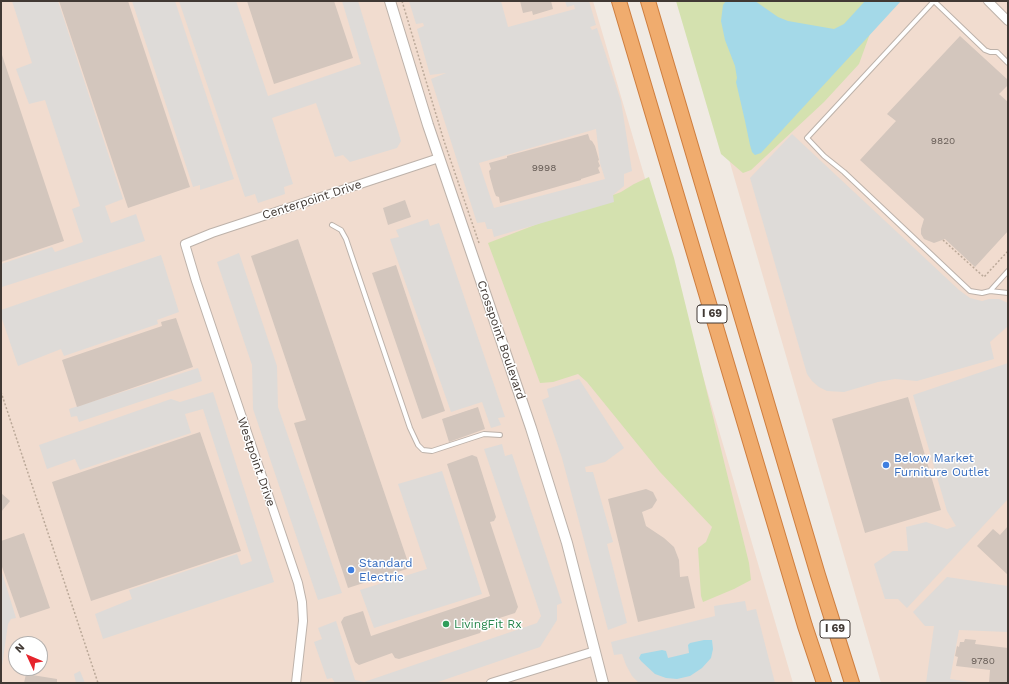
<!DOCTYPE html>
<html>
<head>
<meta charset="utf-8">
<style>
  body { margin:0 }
  #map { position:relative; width:1009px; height:684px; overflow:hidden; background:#f0eae3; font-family:"Work Sans",sans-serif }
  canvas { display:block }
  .frame { position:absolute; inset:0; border:2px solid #413934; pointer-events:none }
  .north { position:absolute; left:8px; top:636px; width:40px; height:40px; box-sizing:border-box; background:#fff; border:1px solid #b3b0ae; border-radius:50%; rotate:314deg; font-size:11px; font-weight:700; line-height:16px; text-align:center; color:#413934 }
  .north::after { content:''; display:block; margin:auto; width:14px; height:18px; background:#e6242c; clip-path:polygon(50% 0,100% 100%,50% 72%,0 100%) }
</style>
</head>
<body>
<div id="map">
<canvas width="1009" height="684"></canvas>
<div class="frame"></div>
<div class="north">N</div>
</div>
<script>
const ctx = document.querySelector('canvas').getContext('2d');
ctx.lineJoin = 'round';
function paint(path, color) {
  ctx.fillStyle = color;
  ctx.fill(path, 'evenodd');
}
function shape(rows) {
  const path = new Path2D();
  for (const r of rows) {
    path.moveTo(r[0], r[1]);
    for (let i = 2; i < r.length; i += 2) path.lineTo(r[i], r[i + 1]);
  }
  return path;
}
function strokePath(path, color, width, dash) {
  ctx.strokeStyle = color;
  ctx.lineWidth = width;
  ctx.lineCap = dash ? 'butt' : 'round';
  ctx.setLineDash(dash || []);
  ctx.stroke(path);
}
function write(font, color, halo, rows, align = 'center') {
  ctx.font = font + ' "Work Sans",sans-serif';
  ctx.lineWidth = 3;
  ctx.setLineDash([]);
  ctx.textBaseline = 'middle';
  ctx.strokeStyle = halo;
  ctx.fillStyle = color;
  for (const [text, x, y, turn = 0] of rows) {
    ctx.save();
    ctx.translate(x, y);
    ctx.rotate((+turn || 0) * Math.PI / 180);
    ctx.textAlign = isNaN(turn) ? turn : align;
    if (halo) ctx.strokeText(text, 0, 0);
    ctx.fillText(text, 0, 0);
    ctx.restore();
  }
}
paint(shape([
  [1,1,593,1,793,683,1,683],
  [16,644,40,644,40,668,16,668],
  [683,1,1008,1,1008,683,881,683]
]), '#f1dccf');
paint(shape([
  [676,1,877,1,880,6,859,64,824,102,751,170,743,173,721,154],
  [649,177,674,258,749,563,751,580,734,589,703,602,701,596,698,548,706,542,712,527,660,472,587,382,578,374,553,382,540,383,488,243,621,192,634,184]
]), '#d4e1af');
paint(shape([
  [12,1,58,1,123,199,105,206,111,223,136,214,145,241,2,287,1,264,52,247,55,252,83,242,72,209,80,206,45,100,29,104,16,69,32,63],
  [132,1,175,1,234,179,200,190,200,185,193,187],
  [179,1,236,1,268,96,361,64,342,1,358,1,401,141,397,148,350,162,343,155,335,157,316,103,272,118,293,184,284,187,285,194,258,203,255,194,245,197],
  [409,1,501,1,508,27,575,9,574,5,567,7,565,1,589,1,596,25,590,27,592,30,597,28,621,101,632,171,624,174,624,186,613,195,614,202,494,237,492,229,487,229,485,222,477,223,431,79,446,73,430,75,417,29,424,26,423,23,416,24],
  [596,129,600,163,605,179,494,208,479,163],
  [792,134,959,290,970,298,982,301,989,299,999,299,1008,303,1008,326,990,342,994,359,917,381,895,379,878,382,844,392,827,391,819,387,812,381,807,374,750,178],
  [428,219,430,226,439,223,505,417,498,418,501,425,491,428,482,402,451,412,390,239,399,237,396,230],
  [239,253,277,366,278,407,342,593,318,600,253,409,252,365,217,262],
  [161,255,179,312,157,320,158,324,64,356,61,349,18,366,1,316,1,310],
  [1008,363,1008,499,907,608,898,599,885,599,874,564,893,551,908,551,906,527,926,522,947,529,956,526,947,511,913,395],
  [198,368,202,381,79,422,77,416,71,417,69,409],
  [579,379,624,448,605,462,585,467,586,472,593,472,613,542,607,544,627,623,608,630,562,458,542,400,549,397,547,389],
  [213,392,274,582,103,639,95,614,132,599,129,590,237,554,241,565,252,561,203,409,185,414,191,433,80,470,75,459,47,469,39,445,171,399,180,402],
  [502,444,505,456,512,454,562,603,557,605,557,620,540,647,435,683,335,683,332,678,327,679,314,642,322,639,318,628,336,621,355,680,364,682,537,623,541,616,484,449],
  [442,471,482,594,374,628,360,590,427,569,398,484],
  [1,569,16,618,11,619,8,624,1,673],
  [947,577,1008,586,1008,632,959,630,950,679,977,683,926,683,934,626,925,626,913,612],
  [745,601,747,611,756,609,775,683,639,683,632,676,626,665,622,654,614,655,611,642,715,616,714,606],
  [80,671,85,683,76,683,74,674]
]), '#dedbd8');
paint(shape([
  [726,1,755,1,778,17,788,21,834,29,844,24,865,1,901,1,761,153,755,155,752,152,750,145,745,121,736,82,737,78,735,66,725,40,721,21,723,5],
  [704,640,712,640,713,649,711,658,702,668,690,676,677,679,666,678,655,674,641,661,639,658,641,654,662,650,666,651,668,658,689,653,688,645,690,643]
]), '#a4d9e8');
paint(shape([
  [59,1,128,1,190,187,128,208],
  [247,1,334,1,353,58,274,84],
  [520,1,551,1,553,9,533,15,532,11,523,13],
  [960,36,1008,80,1008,85,999,94,1008,102,1008,231,975,267,945,239,934,243,924,239,921,234,921,229,924,219,860,160,896,121,887,114],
  [1,55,2,55,64,241,1,262],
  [588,134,590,140,592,141,595,146,599,160,598,161,600,166,598,168,600,173,581,179,581,180,500,203,499,197,496,196,494,191,490,177,489,171,491,169,489,163,507,158,507,156],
  [405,200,411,217,388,225,383,208],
  [298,239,410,568,348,588,294,423,306,420,251,256],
  [396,265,445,411,422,419,372,273],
  [176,318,193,367,77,407,62,360,162,326,161,322],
  [908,397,941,510,865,533,832,419],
  [478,407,485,429,449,442,442,419],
  [200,432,241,551,91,601,52,482],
  [472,455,477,457,496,517,494,521,490,522,518,607,515,613,481,624,482,629,480,633,399,659,395,658,392,653,359,665,355,662,341,622,344,617,363,611,371,636,490,596,447,464],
  [646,489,653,492,657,500,652,508,642,512,646,526,664,538,674,547,679,560,680,577,688,576,695,608,638,622,608,499],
  [1,493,10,501,1,512],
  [1008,526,1008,575,977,546,993,529,1000,535],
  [24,533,50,608,20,618,1,564,1,541],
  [965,639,976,640,975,644,1008,648,1008,683,989,683,990,670,956,666,958,657,955,656,957,646,959,647,960,642,964,642],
  [26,674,57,679,57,683,24,683]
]), '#d3c6bd');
const service = shape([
  [934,1,807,138,824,156,844,172,970,291,982,293,990,291,1008,293],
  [934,1,985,50,990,52,997,52,1008,63],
  [332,225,341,230,346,239,410,428,418,445,423,450,432,451,484,434,500,435],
  [990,291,1008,271]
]);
const minor = shape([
  [988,1,1008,21],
  [296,683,303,621,302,602,298,583,196,281,185,244,212,233,439,158],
  [491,683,595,651]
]);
const tertiary = shape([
  [390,1,428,125,531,428,567,543,603,683]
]);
const motorway = shape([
  [619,1,805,626,824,683],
  [648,1,818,575,852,683]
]);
strokePath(service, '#bdb2aa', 6);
strokePath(minor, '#bdb2aa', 10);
strokePath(tertiary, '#bdb2aa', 12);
strokePath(motorway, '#ce7e3f', 16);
strokePath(shape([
  [402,1,444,141,479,243],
  [943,240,984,277,1008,251],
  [1,392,98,683]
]), '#bba999', 1.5, [2, 2]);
strokePath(service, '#fff', 4);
strokePath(minor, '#fff', 8);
strokePath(tertiary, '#fff', 10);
strokePath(motorway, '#f0ac6e', 14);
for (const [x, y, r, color] of [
  [886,465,4,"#3f7fe0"],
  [351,570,4,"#3f7fe0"],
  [446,624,4,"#2e9e5b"]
]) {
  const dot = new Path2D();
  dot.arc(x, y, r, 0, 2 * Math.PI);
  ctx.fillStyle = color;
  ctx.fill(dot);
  strokePath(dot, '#fff', 1.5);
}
write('10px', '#665c56', null, [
  ["9820",943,141],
  ["9998",544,168],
  ["9780",983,661]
]);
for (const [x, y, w] of [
  [712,314,30],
  [835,629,30]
]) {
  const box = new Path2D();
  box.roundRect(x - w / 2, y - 9, w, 18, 3);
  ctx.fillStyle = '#fff';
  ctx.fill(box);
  strokePath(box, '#413934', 1);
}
write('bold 11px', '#413934', null, [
  ["I 69",712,314],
  ["I 69",835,629]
]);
write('12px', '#413934', '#fff', [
  ["Centerpoint Drive",312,200,-18],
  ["Crosspoint Boulevard",501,340,71],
  ["Westpoint Drive",256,462,71]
]);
write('12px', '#366cbe', '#fff', [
  ["Below Market",894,458],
  ["Furniture Outlet",894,472],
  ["Standard",359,563],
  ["Electric",359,577]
], 'left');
write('12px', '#27864d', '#fff', [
  ["LivingFit Rx",454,624]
], 'left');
</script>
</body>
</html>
